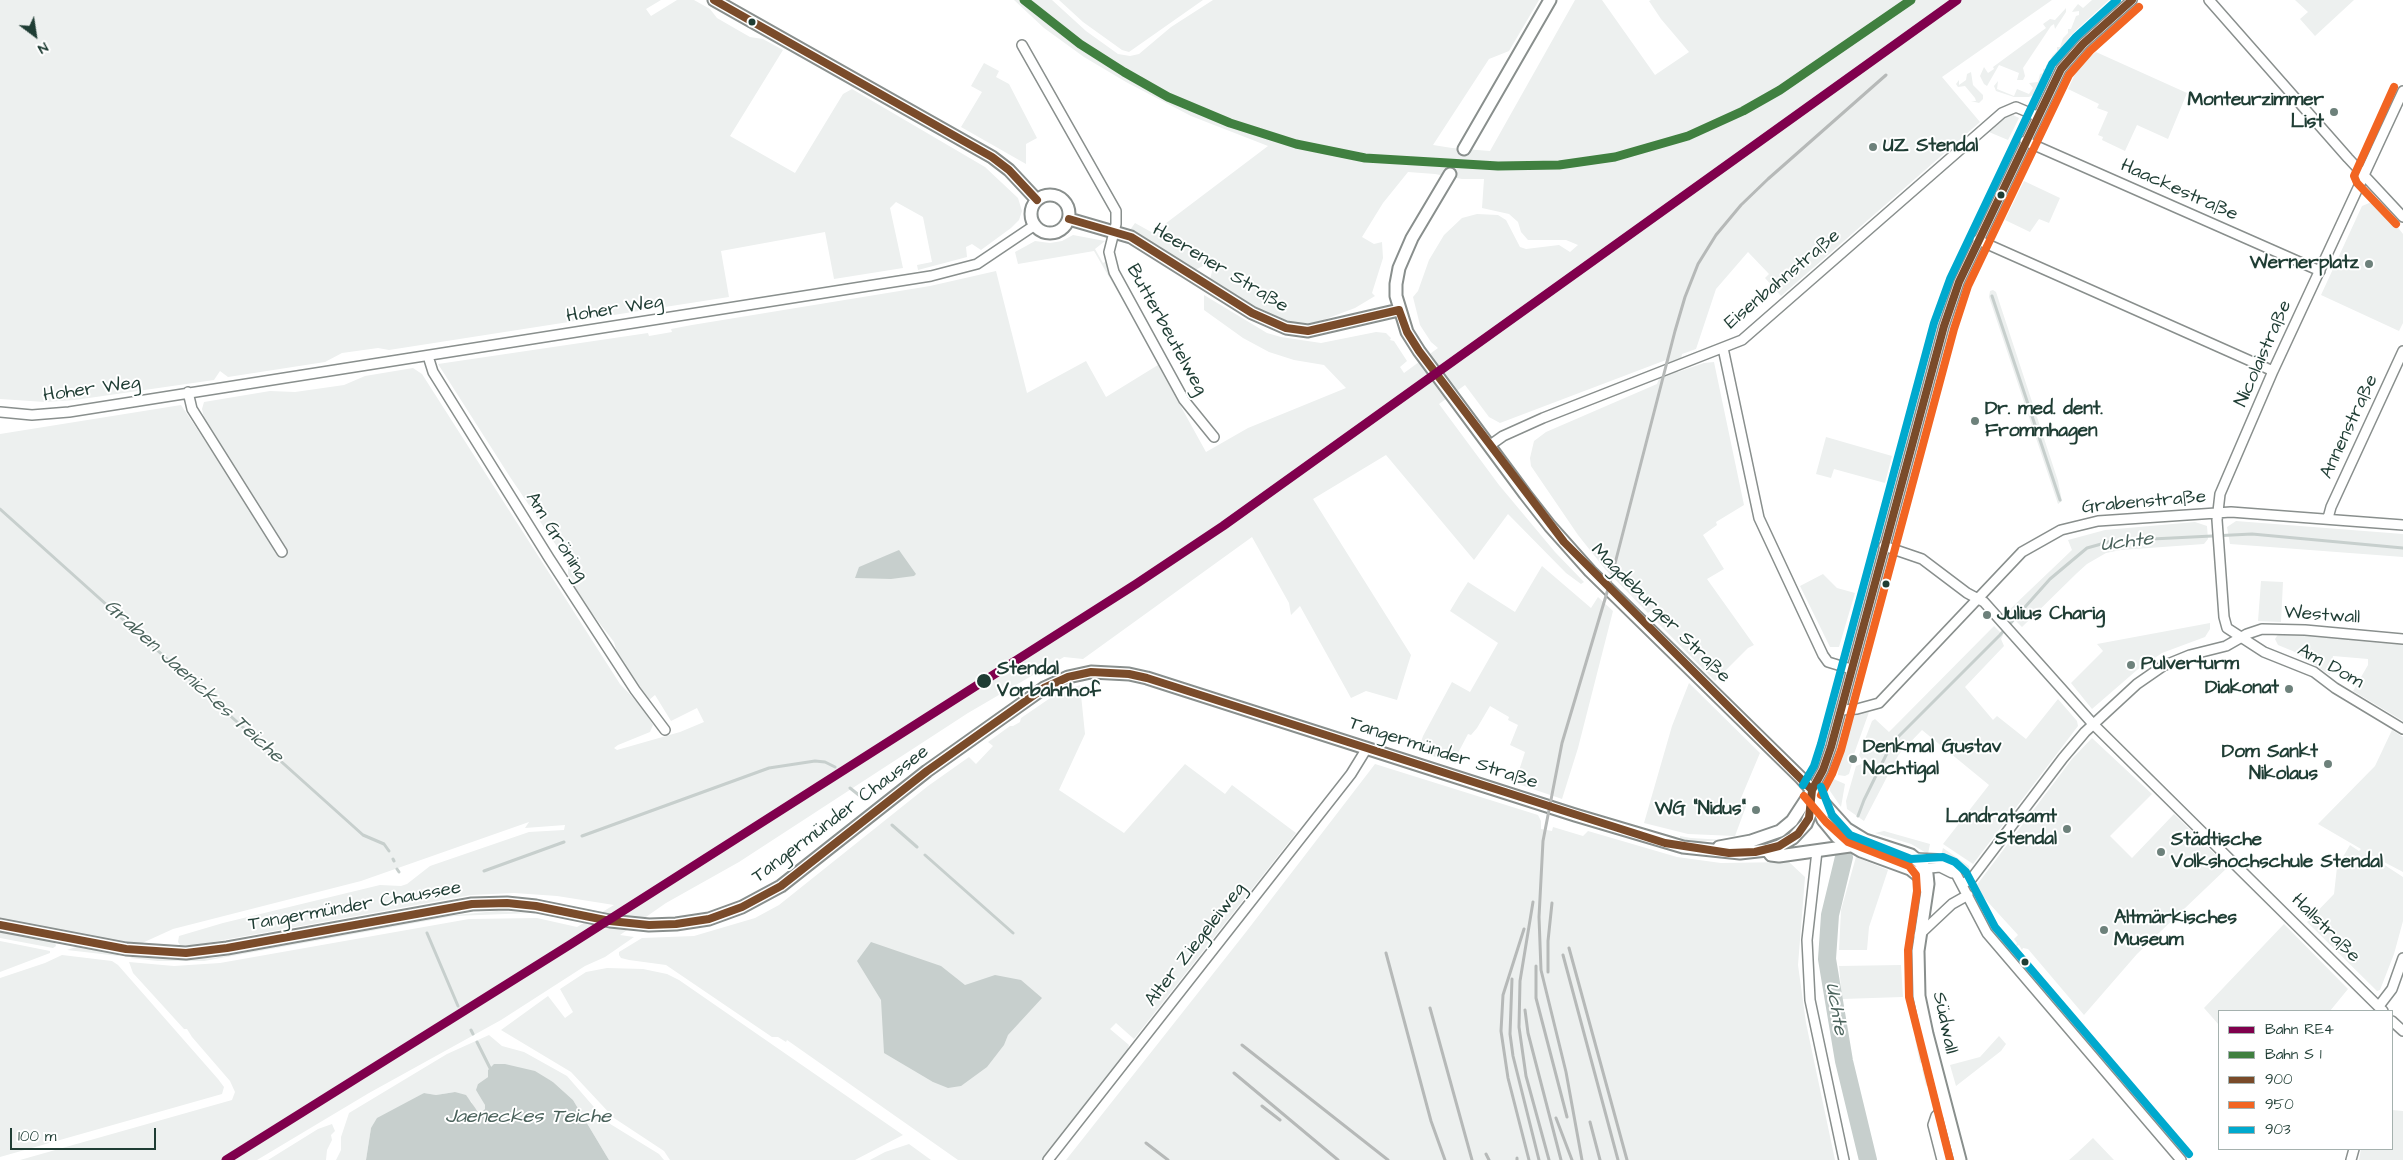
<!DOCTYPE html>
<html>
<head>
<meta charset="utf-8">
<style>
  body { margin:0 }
  #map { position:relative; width:2403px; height:1160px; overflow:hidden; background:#fff; font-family:"Architects Daughter",sans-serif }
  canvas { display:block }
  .legend { position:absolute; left:2218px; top:1010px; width:175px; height:140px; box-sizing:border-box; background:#fff; border:1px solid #a5b1ae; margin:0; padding:6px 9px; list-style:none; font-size:15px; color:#1f3d34 }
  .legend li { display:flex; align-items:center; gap:10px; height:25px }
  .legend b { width:25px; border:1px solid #a5b1ae }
  .north { position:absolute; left:10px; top:10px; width:50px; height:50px; -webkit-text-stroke:4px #fff; paint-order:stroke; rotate:149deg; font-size:14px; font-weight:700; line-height:20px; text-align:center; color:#1f3d34 }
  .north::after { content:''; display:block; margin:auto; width:18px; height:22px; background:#1f3d34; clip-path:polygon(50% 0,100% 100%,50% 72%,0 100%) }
  .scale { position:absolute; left:10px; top:1128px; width:146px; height:22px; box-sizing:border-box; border:2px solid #1f3d34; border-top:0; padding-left:6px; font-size:15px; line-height:18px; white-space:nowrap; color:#1f3d34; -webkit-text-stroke:4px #fff; paint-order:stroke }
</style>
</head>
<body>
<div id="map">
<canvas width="2403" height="1160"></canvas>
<ul class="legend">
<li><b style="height:6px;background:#80004d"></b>Bahn RE4</li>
<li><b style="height:6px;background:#408040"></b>Bahn S 1</li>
<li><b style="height:6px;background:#7a4b2a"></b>900</li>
<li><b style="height:6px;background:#f26522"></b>950</li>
<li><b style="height:6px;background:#00a9ce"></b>903</li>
</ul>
<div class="north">N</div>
<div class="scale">100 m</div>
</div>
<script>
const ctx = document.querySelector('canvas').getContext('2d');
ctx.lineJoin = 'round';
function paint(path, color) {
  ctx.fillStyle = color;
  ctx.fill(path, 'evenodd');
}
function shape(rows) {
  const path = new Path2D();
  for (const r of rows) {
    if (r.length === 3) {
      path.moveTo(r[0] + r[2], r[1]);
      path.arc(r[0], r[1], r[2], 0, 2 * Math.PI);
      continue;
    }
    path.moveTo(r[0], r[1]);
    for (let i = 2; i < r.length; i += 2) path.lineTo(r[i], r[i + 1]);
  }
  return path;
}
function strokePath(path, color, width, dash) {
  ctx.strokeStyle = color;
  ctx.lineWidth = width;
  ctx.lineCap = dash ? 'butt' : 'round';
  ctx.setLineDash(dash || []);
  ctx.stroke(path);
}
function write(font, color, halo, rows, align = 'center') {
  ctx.font = font + ' "Architects Daughter",sans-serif';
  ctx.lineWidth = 4;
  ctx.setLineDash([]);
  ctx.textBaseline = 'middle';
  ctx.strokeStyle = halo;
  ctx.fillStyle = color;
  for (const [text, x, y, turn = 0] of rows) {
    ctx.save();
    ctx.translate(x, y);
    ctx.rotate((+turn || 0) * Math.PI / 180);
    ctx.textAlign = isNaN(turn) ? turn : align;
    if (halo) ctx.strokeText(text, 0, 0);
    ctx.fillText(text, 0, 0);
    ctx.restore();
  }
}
paint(shape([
  [0,0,661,0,646,9,651,16,677,0,694,0,710,9,717,18,736,29,750,37,763,39,783,50,730,136,795,173,843,94,852,89,985,167,1018,198,1022,211,1019,220,1011,228,981,250,972,244,966,247,967,257,918,270,917,265,932,262,923,217,896,202,890,208,903,268,834,279,825,232,721,251,729,297,389,350,378,348,342,353,325,362,228,377,220,371,214,380,75,400,45,402,0,399],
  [1014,0,1052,0,1086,31,1118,54,1130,56,1139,54,1171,27,1213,0,1539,0,1509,51,1489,59,1433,145,1452,148,1490,151,1575,0,1602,0,1655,75,1689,52,1661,19,1649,1,1651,0,2052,0,1942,77,1980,122,1781,296,1765,278,1769,274,1748,252,1716,289,1696,349,1682,354,1678,372,1704,363,1714,362,1744,505,1716,522,1717,525,1703,535,1724,569,1707,579,1754,645,1748,648,1715,681,1654,619,1658,614,1653,609,1648,613,1605,569,1578,535,1531,466,1530,458,1534,441,1546,432,1657,384,1666,360,1500,423,1489,417,1465,385,1439,404,1499,485,1555,552,1584,582,1581,584,1566,573,1508,514,1474,560,1386,455,1313,499,1411,655,1397,700,1366,691,1351,698,1300,606,1291,615,1289,603,1252,537,1083,659,1064,657,968,713,739,862,666,903,620,935,634,937,605,957,585,966,501,1020,369,1093,257,1160,20,1160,232,1100,235,1092,230,1081,192,1037,187,1029,184,1029,133,973,129,962,174,966,220,963,469,919,537,918,577,927,614,905,557,896,514,893,471,895,196,945,180,945,178,942,179,936,223,923,380,885,401,886,407,884,430,866,529,832,564,830,565,825,525,828,529,822,361,881,173,929,140,944,126,944,0,919,0,434,181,405,223,468,232,462,204,418,202,409,204,402,270,391,295,392,344,385,365,376,413,368,422,374,620,684,642,707,653,725,650,732,618,745,614,748,617,750,680,732,704,722,697,708,671,721,655,695,649,700,640,689,617,653,614,642,577,594,568,574,568,567,572,563,567,556,564,557,510,477,438,364,648,333,649,336,672,332,671,329,692,325,930,286,996,271,1027,393,1086,361,1106,397,1158,365,1206,452,1248,428,1346,388,1324,365,1294,360,1269,352,1243,338,1204,310,1204,295,1267,333,1281,337,1321,343,1376,332,1386,333,1391,338,1390,340,1394,341,1407,361,1400,367,1404,373,1438,348,1431,342,1420,325,1413,297,1418,291,1429,260,1444,235,1462,218,1477,214,1498,215,1506,220,1520,247,1526,249,1559,245,1570,252,1578,245,1566,240,1528,240,1521,232,1518,222,1509,214,1482,208,1484,179,1462,179,1435,174,1408,172,1383,203,1362,237,1374,244,1382,242,1383,258,1372,293,1375,296,1355,308,1315,323,1296,324,1271,316,1210,279,1213,268,1207,264,1195,270,1130,230,1135,223,1153,233,1268,146,1191,116,1126,82,1084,57,1044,28],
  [1059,0,1203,0,1129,52,1122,50,1083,22],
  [2092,0,2109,0,2071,35,2055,57,2035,94,2029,97,2014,97,1996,91,1994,86,1998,81,1997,89,2014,96,2017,89,2029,94,2033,88,2029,83,2038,82,2040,74,2043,73,2043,69,2046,69,2046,65,2049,65,2052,56,2057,51,2057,47,2060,47,2063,38,2068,33,2068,29,2071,29,2076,16,2079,15,2079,11,2072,12,2074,9,2078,4,2083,8],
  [2295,0,2354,0,2315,36,2300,19,2308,12],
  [2066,8,2066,12,2055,29,2054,24,2051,26,2023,68,2025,76,2023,80,2017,80,2019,73,1999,65,1987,86,1984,84,1980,76,1984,67,1988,73,1994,69,1993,67,2046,28,2043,24,2050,19,2055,20],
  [2096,52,2187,93,2168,139,2137,125,2125,151,2102,140,2103,137,2098,135,2108,112,2097,108,2099,104,2068,89,2079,66],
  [984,63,999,71,996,77,1009,84,1037,138,1026,144,1026,164,961,127,982,92,971,86],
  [1971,72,1973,85,1983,95,1983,99,1979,103,1971,101,1976,101,1975,98,1965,86,1958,87,1956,84,1959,80,1959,85,1966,80,1967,74],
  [2013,115,2019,118,2008,140,1989,132,2005,118],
  [2024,181,2060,198,2049,223,2039,219,2030,232,2005,220],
  [2374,201,2379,203,2403,234,2403,323,2399,331,2321,295,2362,206],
  [1073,235,1105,241,1095,249,1103,263,1107,261,1129,307,1127,308,1094,251,1018,264,1015,252,1026,246,1035,241,1050,243,1062,241],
  [1993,290,1996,292,2058,481,2062,501,2058,504,1989,297,1990,291],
  [1826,437,1892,456,1885,483,1834,469,1831,478,1816,474],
  [2236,521,2403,534,2403,557,2230,544,2227,527],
  [2195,522,2207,526,2208,539,2204,544,2121,550,2106,553,2087,564,2077,573,2022,627,2007,612,2072,550,2068,540,2105,530],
  [1542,566,1591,608,1598,597,1613,611,1578,748,1562,799,1515,783,1525,752,1510,745,1518,725,1508,720,1509,717,1490,706,1477,728,1471,735,1468,734,1458,753,1456,764,1418,751,1423,736,1452,682,1470,692,1498,643,1450,611,1459,596,1468,582,1515,612],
  [1823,574,1837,588,1855,593,1839,647,1830,647,1800,586],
  [2261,581,2283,582,2281,622,2258,621],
  [2210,623,2210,629,2205,637,2162,653,2137,670,2092,709,2071,683,2103,651,2097,644],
  [1994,626,2003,635,2001,639,2004,646,1965,687,1993,720,1997,716,2026,739,2058,699,2077,721,2078,726,1973,864,1943,844,1989,785,1922,730,1899,754,1864,821,1847,809,1846,801,1856,766,1864,763,1859,755,1872,721,1875,719,1889,732],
  [2279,633,2403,642,2403,721,2353,691,2368,665,2368,659,2333,656,2330,675,2295,652,2278,645,2275,639],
  [1689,683,1760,753,1741,798,1748,801,1735,836,1688,834,1644,823,1672,726],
  [1080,685,1085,734,1059,790,1124,833,1185,764,1225,794,1232,785,1296,833,1134,1039,1116,1023,1110,1029,1129,1045,1127,1053,1043,1160,958,1160,787,1040,786,1042,778,1037,772,1037,666,965,629,960,621,958,619,955,619,952,642,938,694,936,755,918,779,905,928,786,969,757,976,764,993,746,988,742,1010,726,1013,726,1020,722,1021,718,1059,692],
  [1869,712,1854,754,1849,758,1852,764,1849,774,1845,776,1838,775,1839,756,1850,719,1855,714],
  [2392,730,2403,737,2403,872,2363,851,2403,877,2403,921,2394,954,2380,990,2377,991,2307,922,2334,894,2337,867,2350,845,2359,851,2361,849,2318,824,2375,766],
  [2092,738,2152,794,2110,836,2132,858,2174,814,2228,867,2137,954,2084,1015,2028,949,2023,948,2022,950,2019,945,2016,946,2017,943,2014,939,2018,935,1976,889,1976,886,2072,759],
  [1375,764,1538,815,1541,821,1541,829,1552,831,1553,827,1583,836,1588,831,1677,857,1721,863,1789,862,1805,877,1798,965,1806,1023,1835,1160,1066,1160,1246,932],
  [1829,777,1845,784,1841,807,1830,791],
  [1884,831,1930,844,1928,854,1911,844,1875,833],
  [1680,836,1691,838,1725,840,1693,842,1680,840],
  [1943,848,1969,866,1970,874,1963,874,1957,866,1941,856],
  [1856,857,1888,870,1869,927,1867,950,1839,950,1841,910],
  [497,911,531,913,454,916,204,961,158,961,130,958,134,956,171,959,213,958,435,917],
  [2284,924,2348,989,2330,1011,2219,1011,2219,1025,2204,1008],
  [0,931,55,942,56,946,53,948,0,938],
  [1909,934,1912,936,1911,958,1905,962],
  [0,941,50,951,50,953,0,972],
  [79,946,117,953,119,956,67,950],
  [62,955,112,961,118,965,218,1079,224,1087,222,1094,0,1157,0,978,45,963],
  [1901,965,1903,997,1842,999,1839,966],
  [607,968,643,969,667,974,679,980,903,1135,855,1160,670,1160,664,1151,614,1118,571,1072,501,1030,548,996,565,1018,573,1012,560,989,586,972],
  [1905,971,1911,973,1912,995,1906,996],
  [1907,1002,1913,1002,1919,1027,1913,1029],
  [489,1035,502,1046,524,1052,567,1076,607,1122,659,1154,664,1160,609,1160,573,1100,553,1082,545,1078,488,1070,488,1077,478,1084,485,1105,486,1109,481,1113,474,1108,471,1101,455,1092,436,1095,424,1093,371,1128,366,1160,336,1160,341,1150,341,1137,349,1113,447,1054],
  [1999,1036,2006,1044,2001,1051,1956,1086,1950,1065,1980,1057],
  [1921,1037,1924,1056,1928,1060,1920,1063,1915,1039],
  [1930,1067,1930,1079,1934,1082,1926,1086,1922,1069],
  [2392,1110,2403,1111,2403,1160,2359,1160,2361,1149,2392,1149],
  [1941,1120,1944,1120,1954,1160,1950,1160,1943,1129,1937,1126],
  [332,1124,335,1131,331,1135,332,1140,327,1150,326,1160,268,1160,318,1129],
  [2093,1138,2114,1160,2069,1160,2077,1153],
  [909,1144,931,1160,870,1160,885,1152]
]), '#edf0ef');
paint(shape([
  [899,550,916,574,914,576,891,579,855,578,859,567],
  [871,942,941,966,965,985,995,975,1021,980,1042,998,1008,1035,1004,1045,987,1067,961,1086,948,1088,933,1082,884,1053,881,1000,857,961],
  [494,1064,505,1064,535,1071,553,1082,573,1100,609,1160,366,1160,371,1128,377,1118,424,1093,436,1095,455,1092,466,1095,478,1112,481,1113,485,1109,485,1105,476,1090,478,1084,488,1077,488,1070]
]), '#c7cfcd');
strokePath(shape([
  [1992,296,2060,500],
  [0,509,363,835,384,844,389,851],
  [850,788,860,796],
  [1858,816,1864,800,1892,743,2000,635,2050,579,2087,548,2112,541,2252,534,2403,548],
  [892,825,917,847],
  [582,836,769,768,815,761,825,762,835,767],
  [925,855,1013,933],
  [393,859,394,861],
  [397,869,399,872],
  [484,871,564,842],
  [408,893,411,899],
  [427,933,458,1006],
  [471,1030,473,1034],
  [477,1042,491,1070]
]), '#c7cfcd', 3);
strokePath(shape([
  [1844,857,1830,915,1827,959,1844,1061,1868,1160]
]), '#c7cfcd', 18);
const street = shape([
  [2209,0,2348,158,2403,217],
  [1022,45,1116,211,1116,224,1109,252,1114,272,1184,400,1214,437],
  [2403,91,2273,371,2220,494,2217,520,2224,617,2227,628,2264,652,2314,672,2335,688,2403,729],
  [2025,141,2320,271],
  [1978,240,2273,371],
  [1723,348,1759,518,1823,655,1828,662,1851,669],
  [428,356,433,372,549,558,635,690,665,730],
  [188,392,192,409,282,552],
  [0,412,32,415,69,412,931,276,977,264,1035,225],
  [1489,446,1503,436,1543,418,1742,340,2002,113,2016,107,2037,116],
  [2328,518,2331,507,2403,351],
  [1884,546,1922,559,1967,593,1984,602,2093,724,2383,1011],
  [1841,710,1857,709,1879,703,2022,552,2061,530,2098,521,2231,512,2403,525],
  [1812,790,1823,770,1831,747,1944,326,1959,282,2061,69,2083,44,2132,0],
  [1817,851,1807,940,1810,1000,1844,1160],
  [1915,858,1937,859,1953,868,1987,933,2181,1160],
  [1920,869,1940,867,1952,873],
  [1963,884,1972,878,2063,758,2085,732,2137,684,2163,666,2190,655,2226,646,2247,634,2262,629,2305,630,2403,639],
  [1919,935,1952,904,1968,895],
  [2379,1006,2392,989,2403,958],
  [2392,1021,2403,1031],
  [1048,1160,1351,774,1367,748],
  [1942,1160,1933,1125,1936,1116,1946,1106],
  [2351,1160,2354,1149]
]);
const secondary = shape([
  [714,0,992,157,1009,170,1037,200],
  [1464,149,1550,0],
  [1450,174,1412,238,1399,268,1396,284,1396,296,1407,332,1419,351,1525,494,1550,526,1590,571,1801,778,1847,829,1865,840,1911,855,1923,865,1927,874,1928,884,1918,951,1919,996,1927,1034,1960,1160],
  [1050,214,19],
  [1069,219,1131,237,1252,313,1286,328,1308,331,1399,310],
  [1815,799,1823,820,1837,837,1861,851,1910,869,1920,877,1926,889],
  [1719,847,1751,841,1780,831,1792,821,1811,792],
  [1767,850,1771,855,1779,856,1850,846],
  [0,925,126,949,186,953,227,948,472,904,507,903,536,906,610,921,649,925,676,924,709,919,742,907,781,886,927,771,1044,688,1068,677,1091,672,1129,674,1147,678,1575,815,1683,847,1740,853,1767,850,1779,846,1793,838,1806,824,1811,812,1812,790]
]);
strokePath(street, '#898f8d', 12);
strokePath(secondary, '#898f8d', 15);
strokePath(street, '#fff', 9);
strokePath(secondary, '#fff', 11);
strokePath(shape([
  [1533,902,1520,981,1519,1027,1526,1076,1549,1160],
  [1524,929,1503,995,1501,1031,1508,1078,1529,1160],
  [1569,948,1627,1160],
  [1386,953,1431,1121,1445,1160],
  [1563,955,1618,1160],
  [1536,966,1536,998,1567,1117],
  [1548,972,1548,941,1552,903],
  [1512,979,1510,1034,1513,1056,1539,1160],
  [1430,1008,1472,1160],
  [1525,1010,1528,1033,1561,1160],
  [1242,1045,1388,1160],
  [1234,1073,1338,1160],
  [1262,1106,1280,1120],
  [1556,1118,1572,1160],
  [1590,1122,1600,1160],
  [1146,1143,1168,1160],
  [1486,1154,1489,1160],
  [1517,1158,1517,1160],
  [1582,1160,1566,1072,1541,970,1539,917,1543,841,1562,743,1611,579,1675,331,1685,297,1698,264,1716,235,1741,205,1768,179,1886,75]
]), '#b6b9b8', 3);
strokePath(shape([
  [714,0,992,157,1009,170,1037,200],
  [1069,219,1131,237,1252,313,1286,328,1308,331,1399,310],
  [1399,310,1407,332,1419,351,1564,542,1812,790],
  [0,925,126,949,186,953,227,948,472,904,507,903,536,906,610,921,649,925,676,924,709,919,742,907,781,886,927,771,1044,688,1068,677,1091,672,1129,674,1147,678,1665,843,1729,853,1755,852,1779,846,1798,834,1809,818,1812,790,1823,770,1831,747,1944,326,1959,282,2061,69,2083,44,2132,0]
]), '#7a4b2a', 8);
strokePath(shape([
  [2394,87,2354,176,2357,183,2396,224],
  [1821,795,1832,774,1841,750,1954,329,1968,286,2069,75,2090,51,2139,7],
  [1804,796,1826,822,1848,842,1909,866,1916,875,1917,891,1908,950,1909,997,1950,1160]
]), '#f26522', 8);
strokePath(shape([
  [1803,785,1814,766,1821,744,1934,323,1950,279,2052,64,2076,37,2117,0],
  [1821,787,1832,815,1850,835,1911,859,1943,857,1955,862,1966,872,1995,927,2189,1154]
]), '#00a9ce', 8);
strokePath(shape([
  [226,1160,571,944,1136,584,1223,526,1957,0]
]), '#80004d', 9);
strokePath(shape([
  [1024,0,1080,44,1124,72,1168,97,1230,123,1296,144,1365,158,1498,166,1559,165,1615,157,1688,136,1743,111,1780,90,1911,0]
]), '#408040', 9);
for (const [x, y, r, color] of [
  [752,22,4.5,"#1f3d34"],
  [2334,112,5,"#6d817b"],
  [1873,147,5,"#6d817b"],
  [2001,195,4.5,"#1f3d34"],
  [2369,264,5,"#6d817b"],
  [1975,421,5,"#6d817b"],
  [1886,584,4.5,"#1f3d34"],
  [1987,615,5,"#6d817b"],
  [2131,665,5,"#6d817b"],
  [984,681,8,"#1f3d34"],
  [2289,689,5,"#6d817b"],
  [1853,759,5,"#6d817b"],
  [2328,764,5,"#6d817b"],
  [1756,810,5,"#6d817b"],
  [2067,829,5,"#6d817b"],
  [2161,852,5,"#6d817b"],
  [2104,930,5,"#6d817b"],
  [2025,962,4.5,"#1f3d34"]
]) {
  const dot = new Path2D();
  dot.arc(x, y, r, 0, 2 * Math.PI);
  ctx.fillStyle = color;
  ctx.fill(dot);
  strokePath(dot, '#fff', 2);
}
write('bold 19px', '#1f3d34', '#fff', [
  ["Monteurzimmer",2324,101,"right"],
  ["List",2324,123,"right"],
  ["UZ Stendal",1883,147],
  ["Wernerplatz",2359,264,"right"],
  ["Dr. med. dent.",1985,410],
  ["Frommhagen",1985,432],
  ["Julius Charig",1997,615],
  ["Pulverturm",2141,665],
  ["Diakonat",2279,689,"right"],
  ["Denkmal Gustav",1863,748],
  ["Nachtigal",1863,770],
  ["Dom Sankt",2318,753,"right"],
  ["Nikolaus",2318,775,"right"],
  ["WG \"Nidus\"",1746,810,"right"],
  ["Landratsamt",2057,818,"right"],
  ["Stendal",2057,840,"right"],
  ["Städtische",2171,841],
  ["Volkshochschule Stendal",2171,863],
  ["Altmärkisches",2114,919],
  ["Museum",2114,941]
], 'left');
write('19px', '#1f3d34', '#fff', [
  ["Haackestraße",2179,191,24],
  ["Heerener Straße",1220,269,31],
  ["Eisenbahnstraße",1783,280,-40],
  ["Hoher Weg",615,310,-9],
  ["Butterbeutelweg",1166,330,61],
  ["Nicolaistraße",2264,354,-66],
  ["Hoher Weg",92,390,-8],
  ["Annenstraße",2350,427,-65],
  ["Grabenstraße",2144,503,-5],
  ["Am Gröning",556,537,58],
  ["Magdeburger Straße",1660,614,45],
  ["Westwall",2322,616,4],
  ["Am Dom",2330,667,29],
  ["Tangermünder Straße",1443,754,18],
  ["Tangermünder Chaussee",841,815,-37],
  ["Tangermünder Chaussee",355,907,-10],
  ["Hallstraße",2325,929,45],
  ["Alter Ziegeleiweg",1196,945,-52],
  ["Südwall",1944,1023,78]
]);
write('bold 19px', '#1f3d34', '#fff', [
  ["Stendal",997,670],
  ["Vorbahnhof",997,692]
], 'left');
write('italic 20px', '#4a625b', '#fff', [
  ["Uchte",2127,543,-7],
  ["Graben Jaenickes Teiche",193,682,42],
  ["Uchte",1835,1009,80],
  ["Jaeneckes Teiche",528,1118]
]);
</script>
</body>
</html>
